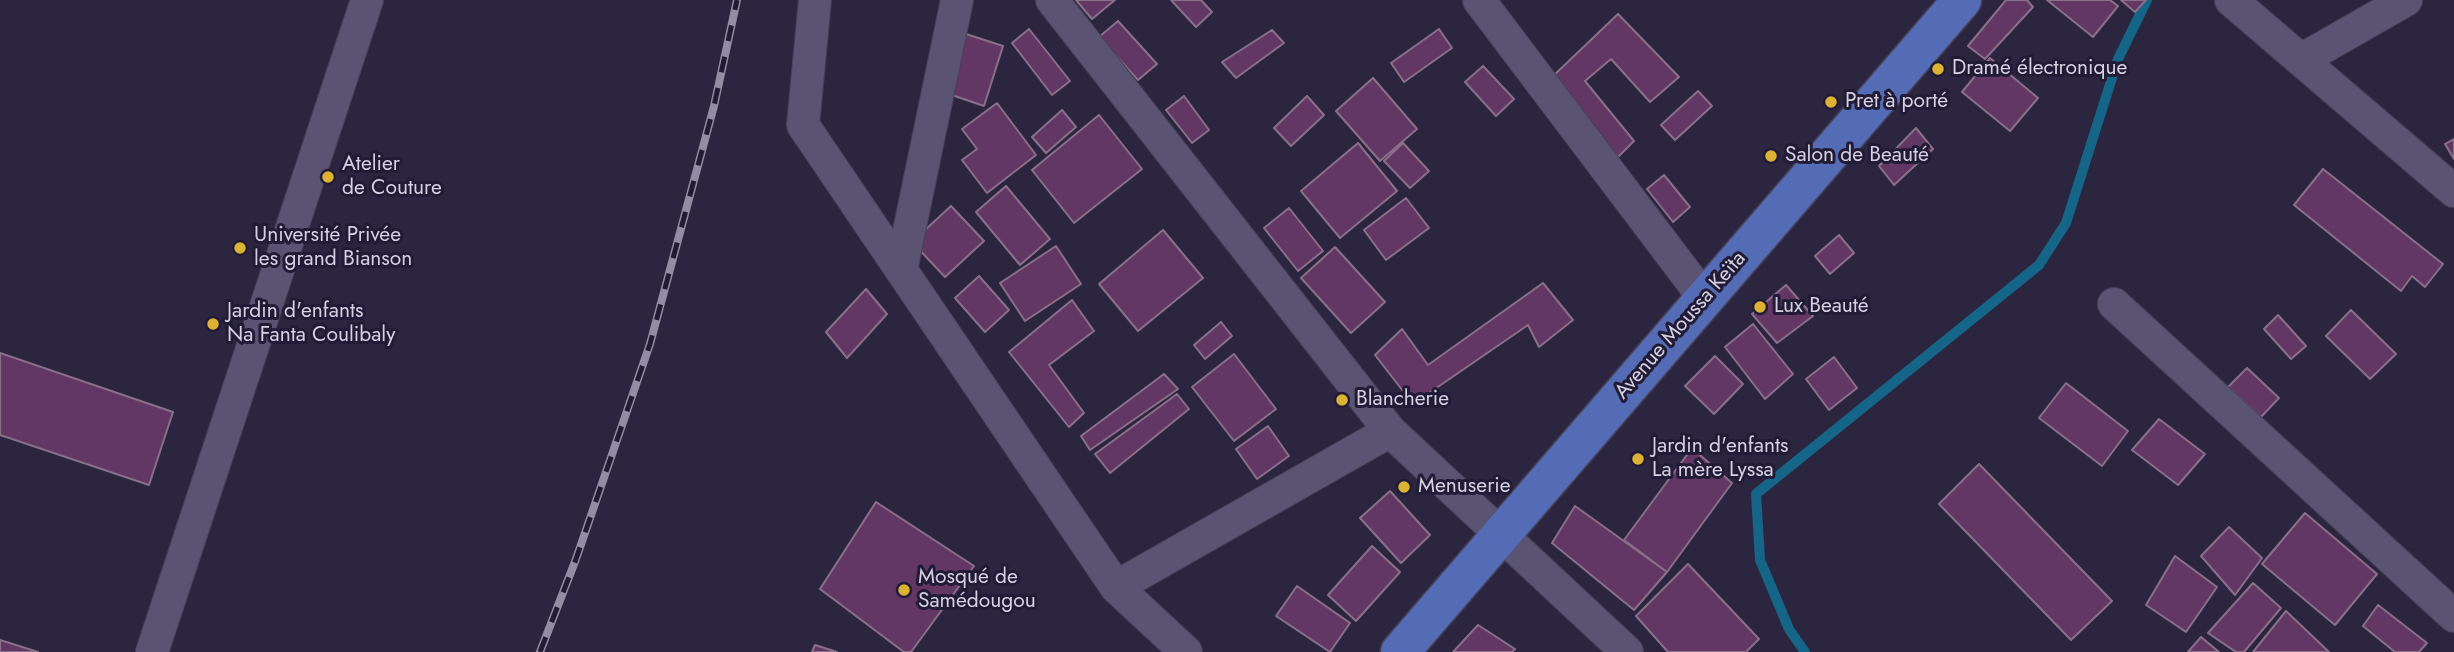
<!DOCTYPE html>
<html>
<head>
<meta charset="utf-8">
<style>
  body { margin:0 }
  canvas { display:block; background:#2c2540 }
</style>
</head>
<body>
<canvas width="2454" height="652"></canvas>
<script>
const ctx = document.querySelector('canvas').getContext('2d');
ctx.lineJoin = 'round';
function shape(rows) {
  const path = new Path2D();
  for (const r of rows) {
    path.moveTo(r[0], r[1]);
    for (let i = 2; i < r.length; i += 2) path.lineTo(r[i], r[i + 1]);
  }
  return path;
}
function strokePath(path, color, width, dash) {
  ctx.strokeStyle = color;
  ctx.lineWidth = width;
  ctx.lineCap = dash ? 'butt' : 'round';
  ctx.setLineDash(dash || []);
  ctx.stroke(path);
}
function paint(path, color) {
  ctx.fillStyle = color;
  ctx.fill(path, 'evenodd');
}
function write(font, color, halo, rows, align = 'center') {
  ctx.font = font + ' Jost,sans-serif';
  ctx.lineWidth = 6;
  ctx.setLineDash([]);
  ctx.textBaseline = 'middle';
  ctx.strokeStyle = halo;
  ctx.fillStyle = color;
  for (const [text, x, y, turn = 0] of rows) {
    ctx.save();
    ctx.translate(x, y);
    ctx.rotate((+turn || 0) * Math.PI / 180);
    ctx.textAlign = isNaN(turn) ? turn : align;
    if (halo) ctx.strokeText(text, 0, 0);
    ctx.fillText(text, 0, 0);
    ctx.restore();
  }
}
strokePath(shape([
  [1805,652,1789,629,1760,560,1756,494,2039,265,2066,223,2118,59,2147,0]
]), '#146588', 10);
const building = shape([
  [1076,0,1115,0,1092,19,1076,0],
  [1171,0,1201,0,1212,12,1196,27,1171,0],
  [2006,0,2027,0,2033,7,1985,59,1968,46,2006,0],
  [2047,0,2110,0,2118,6,2093,37,2047,0],
  [2121,0,2146,0,2135,12,2121,0],
  [1618,14,1679,77,1650,102,1611,59,1585,81,1634,141,1618,157,1550,79,1618,14],
  [1118,21,1157,64,1138,80,1099,37,1118,21],
  [1029,29,1070,81,1052,95,1012,43,1029,29],
  [1439,29,1452,48,1404,82,1391,63,1439,29],
  [1272,30,1284,43,1236,78,1222,62,1272,30],
  [966,34,1003,46,984,106,946,93,966,34],
  [1990,58,2038,98,2010,131,1962,92,1990,58],
  [1483,66,1514,99,1496,116,1465,82,1483,66],
  [1373,78,1417,129,1380,161,1336,111,1373,78],
  [1698,91,1712,106,1675,140,1661,125,1698,91],
  [1184,96,1209,130,1192,143,1166,110,1184,96],
  [1307,96,1324,115,1291,146,1274,128,1307,96],
  [997,103,1036,155,987,193,962,160,977,149,962,129,997,103],
  [1062,110,1076,127,1046,153,1032,137,1062,110],
  [1099,115,1142,169,1074,223,1032,170,1099,115],
  [1916,128,1933,149,1894,185,1879,166,1916,128],
  [2454,139,2454,159,2445,144,2454,139],
  [1358,143,1397,191,1340,238,1301,191,1358,143],
  [1403,143,1429,171,1410,188,1384,161,1403,143],
  [2323,169,2443,264,2425,287,2412,276,2401,291,2294,205,2323,169],
  [1664,175,1690,207,1673,222,1647,189,1664,175],
  [1006,186,1050,239,1020,265,976,212,1006,186],
  [1406,198,1429,228,1386,260,1364,230,1406,198],
  [951,206,984,241,945,277,912,242,951,206],
  [1289,208,1323,251,1298,271,1264,228,1289,208],
  [1163,230,1203,278,1138,331,1099,284,1163,230],
  [1839,235,1854,253,1830,274,1815,256,1839,235],
  [1056,246,1081,284,1025,321,1000,283,1056,246],
  [1335,247,1385,302,1351,333,1301,278,1335,247],
  [979,276,1009,310,985,332,955,298,979,276],
  [1543,283,1573,320,1539,347,1528,325,1413,404,1375,355,1402,329,1428,365,1543,283],
  [1786,285,1813,316,1777,343,1752,314,1786,285],
  [866,289,887,314,847,358,826,332,866,289],
  [1072,300,1094,331,1049,365,1084,413,1069,427,1009,352,1072,300],
  [2351,310,2396,354,2370,379,2326,336,2351,310],
  [2278,315,2306,346,2291,359,2264,329,2278,315],
  [1221,322,1232,336,1205,359,1194,345,1221,322],
  [1753,324,1793,374,1765,399,1725,347,1753,324],
  [0,353,173,412,149,485,0,435,0,353],
  [1234,354,1276,409,1234,441,1192,387,1234,354],
  [1715,356,1743,384,1714,414,1685,386,1715,356],
  [1834,357,1857,388,1829,410,1806,379,1834,357],
  [2247,368,2279,398,2261,417,2228,387,2247,368],
  [1164,374,1178,389,1090,450,1081,436,1164,374],
  [2066,383,2128,431,2102,466,2039,418,2066,383],
  [1177,394,1189,409,1110,473,1095,454,1177,394],
  [2159,419,2205,454,2178,485,2132,450,2159,419],
  [1268,426,1289,456,1257,479,1236,449,1268,426],
  [1692,448,1732,483,1667,572,1624,540,1692,448],
  [1979,464,2112,601,2071,640,1939,504,1979,464],
  [1390,491,1430,535,1401,563,1360,518,1390,491],
  [876,502,974,566,911,652,904,652,820,589,876,502],
  [1575,506,1667,572,1634,610,1552,543,1575,506],
  [2305,513,2377,574,2335,625,2262,564,2305,513],
  [2229,527,2262,558,2235,595,2201,556,2229,527],
  [1372,546,1400,572,1356,621,1328,595,1372,546],
  [2175,556,2217,587,2186,632,2146,605,2175,556],
  [1688,564,1759,639,1746,652,1668,652,1636,616,1688,564],
  [2253,583,2281,608,2244,652,2236,652,2208,633,2253,583],
  [1297,586,1350,623,1330,652,1276,616,1297,586],
  [2378,605,2427,643,2419,652,2395,652,2363,626,2378,605],
  [2286,611,2329,652,2253,652,2286,611],
  [1478,625,1515,649,1512,652,1453,652,1478,625],
  [2201,637,2219,652,2188,652,2201,637],
  [0,640,38,652,0,652,0,640],
  [815,645,837,652,812,652,815,645]
]);
paint(building, '#633764');
strokePath(building, '#896f89', 2);
const street = shape([
  [815,0,803,125,1116,587,1186,652],
  [1052,0,1390,431,1627,652],
  [1479,0,1705,299],
  [2231,0,2454,191],
  [2301,60,2406,0],
  [901,270,957,0],
  [2114,304,2454,616],
  [1116,587,1390,431],
  [152,652,367,0]
]);
const primary = shape([
  [1400,652,1962,0]
]);
strokePath(street, '#474057', 34);
strokePath(primary, '#474057', 41);
strokePath(street, '#5a5371', 32);
strokePath(primary, '#546cb5', 38);
const rail = shape([
  [540,652,576,559,650,344,714,106,737,0]
]);
strokePath(rail, '#918da2', 8);
strokePath(rail, '#221b36', 5, [16]);
for (const [x, y, r, color] of [
  [1938,69,7,"#dcb233"],
  [1831,102,7,"#dcb233"],
  [1771,156,7,"#dcb233"],
  [328,177,7,"#dcb233"],
  [240,248,7,"#dcb233"],
  [1760,307,7,"#dcb233"],
  [213,324,7,"#dcb233"],
  [1342,400,7,"#dcb233"],
  [1638,459,7,"#dcb233"],
  [1404,487,7,"#dcb233"],
  [904,590,7,"#dcb233"]
]) {
  const dot = new Path2D();
  dot.arc(x, y, r, 0, 2 * Math.PI);
  ctx.fillStyle = color;
  ctx.fill(dot);
  strokePath(dot, '#221b36', 2.5);
}
write('21px', '#d4d1e3', '#221b36', [
  ["Dramé électronique",1952,69],
  ["Pret à porté",1845,102],
  ["Salon de Beauté",1785,156],
  ["Atelier",342,165],
  ["de Couture",342,189],
  ["Université Privée",254,236],
  ["les grand Bianson",254,260],
  ["Lux Beauté",1774,307],
  ["Jardin d'enfants",227,312],
  ["Na Fanta Coulibaly",227,336],
  ["Blancherie",1356,400],
  ["Jardin d'enfants",1652,447],
  ["La mère Lyssa",1652,471],
  ["Menuserie",1418,487],
  ["Mosqué de",918,578],
  ["Samédougou",918,602]
], 'left');
write('21px', '#d4d1e3', '#221b36', [
  ["Avenue Moussa Keïta",1681,326,-49]
]);
</script>
</body>
</html>
